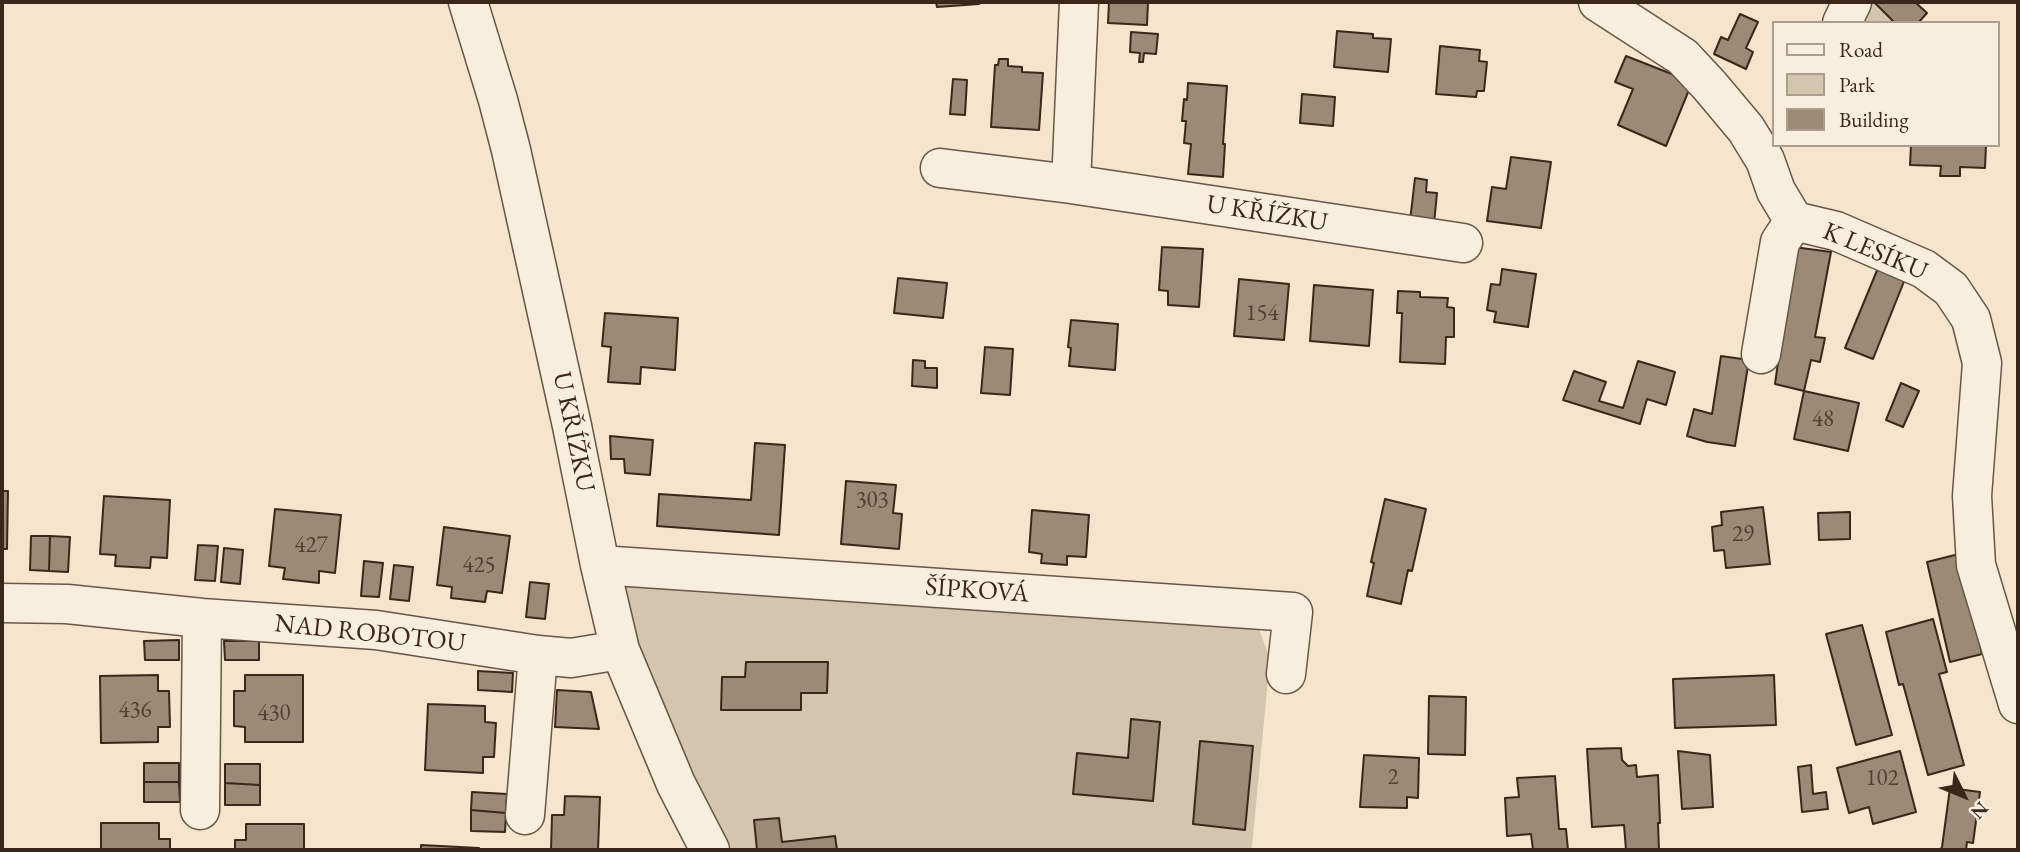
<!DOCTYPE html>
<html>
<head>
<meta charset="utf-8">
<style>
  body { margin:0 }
  #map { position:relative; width:2020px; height:852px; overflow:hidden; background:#f4e5cc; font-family:"EB Garamond",serif }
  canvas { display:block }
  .frame { position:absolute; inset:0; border:4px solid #3a2719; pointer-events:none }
  .legend { position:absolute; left:1772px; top:21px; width:228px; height:126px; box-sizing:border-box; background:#f8eede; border:2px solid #ac9e8f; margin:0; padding:9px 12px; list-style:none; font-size:21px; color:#3a2719 }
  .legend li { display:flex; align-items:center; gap:14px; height:35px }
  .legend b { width:35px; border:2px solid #ac9e8f }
  .north { position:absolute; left:1929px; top:761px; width:70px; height:70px; -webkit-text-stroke:5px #f8eede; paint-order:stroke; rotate:133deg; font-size:19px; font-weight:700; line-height:28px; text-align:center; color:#3a2719 }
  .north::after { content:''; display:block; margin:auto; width:24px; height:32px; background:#3a2719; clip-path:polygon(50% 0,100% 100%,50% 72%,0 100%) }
</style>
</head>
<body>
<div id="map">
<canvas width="2020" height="852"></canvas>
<div class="frame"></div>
<ul class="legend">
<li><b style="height:9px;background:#f8eede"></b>Road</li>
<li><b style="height:19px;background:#d4c5ae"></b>Park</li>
<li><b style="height:19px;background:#9b8a76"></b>Building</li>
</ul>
<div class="north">N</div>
</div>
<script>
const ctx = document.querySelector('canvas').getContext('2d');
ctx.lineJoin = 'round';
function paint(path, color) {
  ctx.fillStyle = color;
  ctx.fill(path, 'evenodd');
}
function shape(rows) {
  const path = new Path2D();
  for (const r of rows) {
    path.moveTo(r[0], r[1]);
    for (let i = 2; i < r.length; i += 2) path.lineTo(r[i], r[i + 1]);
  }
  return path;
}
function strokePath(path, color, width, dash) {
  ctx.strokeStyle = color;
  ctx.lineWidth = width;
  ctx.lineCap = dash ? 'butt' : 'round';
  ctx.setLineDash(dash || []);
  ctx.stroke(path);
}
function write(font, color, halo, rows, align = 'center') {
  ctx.font = font + ' "EB Garamond",serif';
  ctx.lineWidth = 5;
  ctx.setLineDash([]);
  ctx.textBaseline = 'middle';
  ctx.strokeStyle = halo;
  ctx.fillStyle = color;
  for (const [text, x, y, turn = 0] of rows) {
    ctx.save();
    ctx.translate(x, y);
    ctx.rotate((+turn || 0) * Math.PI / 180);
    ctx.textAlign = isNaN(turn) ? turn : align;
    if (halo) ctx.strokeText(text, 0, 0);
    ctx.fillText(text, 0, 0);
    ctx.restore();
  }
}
paint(shape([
  [1852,2,1904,2,1895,23,1842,23],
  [600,565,1252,610,1270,659,1252,846,1250,850,710,850]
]), '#d4c5ae');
const building = shape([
  [936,2,979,2,979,4,937,7,936,2],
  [1109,2,1148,2,1147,25,1108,23,1109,2],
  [1874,2,1915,2,1927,13,1918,23,1895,23,1874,2],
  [1740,14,1758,22,1746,48,1753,52,1746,69,1714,54,1721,37,1728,40,1740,14],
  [1337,31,1373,34,1373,38,1391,39,1388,72,1334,67,1337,31],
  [1131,32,1158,34,1156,54,1144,53,1143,62,1139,62,1140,53,1130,52,1131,32],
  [1440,46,1480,50,1479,61,1487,62,1484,91,1477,91,1476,97,1436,94,1440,46],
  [1626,56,1682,78,1691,85,1666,146,1618,125,1633,89,1615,82,1626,56],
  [999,59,1008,59,1008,66,1022,67,1022,72,1043,73,1039,130,991,127,995,65,998,65,999,59],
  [953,79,967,80,965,115,950,114,953,79],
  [1188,83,1227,86,1223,144,1225,144,1223,177,1188,174,1191,144,1184,143,1186,121,1182,121,1184,99,1187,100,1188,83],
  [1302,94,1335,97,1333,126,1300,123,1302,94],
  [1911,145,1986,145,1985,168,1960,167,1960,176,1940,176,1941,166,1910,165,1911,145],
  [1511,157,1551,162,1541,228,1487,221,1492,187,1506,189,1511,157],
  [1415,178,1427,180,1426,192,1437,193,1434,224,1410,221,1415,178],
  [1162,247,1203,249,1199,307,1168,305,1168,291,1159,290,1162,247],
  [1794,247,1831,252,1815,337,1825,338,1820,362,1811,360,1804,391,1775,384,1794,247],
  [1878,268,1905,279,1873,359,1845,348,1878,268],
  [1502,269,1536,274,1528,327,1494,322,1496,312,1487,310,1491,284,1500,285,1502,269],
  [898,278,947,283,943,318,894,313,898,278],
  [1239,279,1289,284,1284,340,1234,336,1239,279],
  [1314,285,1373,290,1369,346,1310,341,1314,285],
  [1398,291,1420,292,1420,297,1448,298,1447,307,1454,308,1454,337,1446,337,1445,364,1400,362,1402,313,1397,313,1398,291],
  [605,313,678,318,675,370,641,367,640,384,608,382,611,347,602,346,605,313],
  [1071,320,1118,324,1115,370,1069,366,1071,348,1068,347,1071,320],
  [985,347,1013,349,1010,395,981,393,985,347],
  [1721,356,1749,360,1735,446,1707,442,1687,436,1694,409,1712,414,1721,356],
  [913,360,925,361,925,368,937,368,937,388,912,386,913,360],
  [1638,361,1675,372,1666,405,1647,399,1640,424,1563,400,1574,371,1606,382,1599,401,1623,408,1638,361],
  [1901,383,1919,391,1903,427,1886,420,1901,383],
  [1804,391,1859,403,1848,451,1794,439,1804,391],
  [610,436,653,440,650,475,625,473,624,459,611,459,610,436],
  [755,443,785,445,779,535,657,526,659,494,751,500,755,443],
  [846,481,896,485,893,513,902,514,899,549,841,544,846,481],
  [2,491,8,491,7,549,2,549,2,491],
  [104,496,170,500,167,558,151,557,150,568,115,566,116,555,100,554,104,496],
  [1385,499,1426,509,1412,571,1408,570,1401,604,1367,596,1374,563,1371,562,1385,499],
  [1763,507,1770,564,1726,568,1724,550,1714,551,1712,527,1722,525,1721,512,1763,507],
  [275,509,341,515,335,573,319,571,319,583,283,579,285,568,269,566,275,509],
  [1032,510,1089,515,1086,557,1067,556,1067,565,1041,563,1042,554,1029,552,1032,510],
  [1850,512,1850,539,1819,540,1818,513,1850,512],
  [444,527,510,536,502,593,487,591,485,602,451,598,452,587,437,585,444,527],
  [31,536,50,536,49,571,30,570,31,536],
  [50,536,70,537,68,572,49,571,50,536],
  [198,545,218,546,215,581,195,580,198,545],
  [224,548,243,550,240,584,221,582,224,548],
  [1959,554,1982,654,1950,662,1927,562,1959,554],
  [364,561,383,563,379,597,361,596,364,561],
  [394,565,413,567,409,601,390,599,394,565],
  [530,582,549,584,545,619,526,617,530,582],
  [1933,619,1947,672,1939,674,1964,765,1928,775,1903,684,1899,685,1886,632,1933,619],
  [1862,625,1892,735,1856,745,1826,634,1862,625],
  [179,640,179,660,145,660,144,641,179,640],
  [224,641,259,641,259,660,225,660,224,641],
  [746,662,828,662,827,693,801,693,801,710,721,710,722,677,745,677,746,662],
  [478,671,513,673,512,692,478,690,478,671],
  [158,675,158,691,169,691,170,727,158,727,158,742,101,743,100,676,158,675],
  [245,675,303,675,303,742,245,742,245,727,234,726,234,691,245,691,245,675],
  [1774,675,1776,725,1675,728,1673,679,1774,675],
  [557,690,591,692,599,729,555,727,557,690],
  [1429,696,1466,697,1465,755,1428,754,1429,696],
  [428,704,485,706,485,722,496,723,494,757,483,757,483,773,425,770,428,704],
  [1131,719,1160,722,1153,801,1073,794,1077,753,1128,758,1131,719],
  [1200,741,1253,746,1245,830,1193,824,1200,741],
  [1621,748,1622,760,1628,766,1636,765,1637,777,1658,775,1660,823,1658,823,1659,850,1626,850,1624,825,1592,827,1587,749,1621,748],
  [1678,751,1710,755,1713,807,1682,809,1678,751],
  [1900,751,1916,812,1873,824,1869,807,1849,813,1837,768,1900,751],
  [1364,755,1419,758,1418,798,1407,797,1407,808,1360,807,1364,755],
  [144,763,179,763,179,782,144,782,144,763],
  [225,764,260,764,260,785,225,783,225,764],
  [1811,765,1813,794,1826,792,1828,809,1802,812,1798,767,1811,765],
  [1555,776,1559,829,1566,829,1568,850,1533,850,1531,834,1507,836,1505,798,1519,797,1517,778,1555,776],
  [144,782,179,782,180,802,144,802,144,782],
  [225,783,260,785,260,805,225,805,225,783],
  [1950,788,1980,792,1973,843,1967,842,1966,850,1940,850,1942,847,1950,788],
  [472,792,507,794,506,813,471,810,472,792],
  [565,796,600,797,598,850,551,850,552,815,564,815,565,796],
  [471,810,506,813,505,832,471,831,471,810],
  [779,818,782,842,835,836,837,850,757,850,754,820,779,818],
  [101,823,159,823,159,839,170,839,170,850,101,850,101,823],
  [246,824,304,824,304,850,235,850,235,840,246,840,246,824],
  [421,845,479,848,479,850,421,850,421,845]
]);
paint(building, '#9b8a76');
strokePath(building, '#3a2719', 2);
const minor = shape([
  [468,2,498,100,511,150,572,426,600,565,620,650,676,784,710,850],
  [1598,2,1683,57,1710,86,1746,129,1765,160,1776,191,1794,221,1836,231,1924,269,1951,289,1971,319,1982,363,1972,496,1976,565,2018,704],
  [1842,23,1852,2],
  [940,168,1071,184,1463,243],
  [1071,184,1079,2],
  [1761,354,1780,242,1794,221],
  [600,565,1293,612,1286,674],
  [2,603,67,604,202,618,376,630,538,655,571,658,620,650],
  [200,810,202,618],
  [525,815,538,655]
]);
strokePath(minor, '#685646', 41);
strokePath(minor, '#f8eede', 38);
write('23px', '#524030', null, [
  ["154",1262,314],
  ["48",1823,420],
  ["303",872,501],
  ["29",1743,535],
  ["427",311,546],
  ["425",479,566],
  ["436",135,711],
  ["430",274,714],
  ["2",1393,778],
  ["102",1882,779]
]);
write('26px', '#3a2719', '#f8eede', [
  ["U KŘÍŽKU",1267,214,9],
  ["K LESÍKU",1875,252,23],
  ["U KŘÍŽKU",573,432,78],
  ["ŠÍPKOVÁ",977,591,4],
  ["NAD ROBOTOU",370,634,6]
]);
</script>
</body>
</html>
